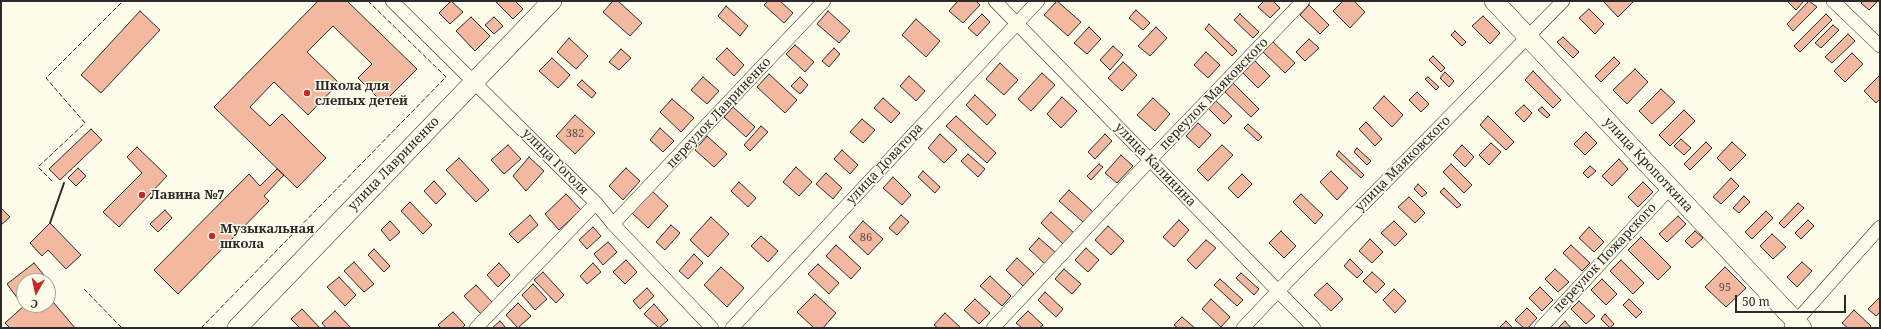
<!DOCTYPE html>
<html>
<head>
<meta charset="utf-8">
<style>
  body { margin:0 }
  #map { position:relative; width:1881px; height:329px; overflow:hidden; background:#fdfbea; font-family:"Noto Serif",serif }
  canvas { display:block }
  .frame { position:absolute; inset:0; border:2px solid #2b2b2b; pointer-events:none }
  .north { position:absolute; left:16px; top:273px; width:40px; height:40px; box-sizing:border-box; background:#fdfbea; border:1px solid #a9a89e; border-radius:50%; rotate:189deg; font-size:11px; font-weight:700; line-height:16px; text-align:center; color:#2b2b2b }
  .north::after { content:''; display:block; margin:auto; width:14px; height:18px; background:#c62828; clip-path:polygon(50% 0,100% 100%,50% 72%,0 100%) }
  .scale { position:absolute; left:1735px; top:295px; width:111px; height:18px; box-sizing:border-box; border:2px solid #2b2b2b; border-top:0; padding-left:5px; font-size:12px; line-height:14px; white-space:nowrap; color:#2b2b2b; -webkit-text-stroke:3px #fdfbea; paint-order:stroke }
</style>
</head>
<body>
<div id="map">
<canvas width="1881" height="329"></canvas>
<div class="frame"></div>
<div class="north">С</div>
<div class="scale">50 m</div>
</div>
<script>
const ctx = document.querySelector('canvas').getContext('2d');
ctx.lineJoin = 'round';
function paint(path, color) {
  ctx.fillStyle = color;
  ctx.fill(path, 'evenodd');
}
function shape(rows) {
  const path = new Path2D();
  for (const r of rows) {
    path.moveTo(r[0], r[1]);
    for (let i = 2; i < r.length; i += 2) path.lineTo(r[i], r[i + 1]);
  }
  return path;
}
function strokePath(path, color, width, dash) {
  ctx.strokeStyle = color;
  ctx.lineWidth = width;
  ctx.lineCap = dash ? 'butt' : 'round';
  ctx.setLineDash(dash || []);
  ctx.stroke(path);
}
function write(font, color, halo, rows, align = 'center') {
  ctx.font = font + ' "Noto Serif",serif';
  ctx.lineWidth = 3;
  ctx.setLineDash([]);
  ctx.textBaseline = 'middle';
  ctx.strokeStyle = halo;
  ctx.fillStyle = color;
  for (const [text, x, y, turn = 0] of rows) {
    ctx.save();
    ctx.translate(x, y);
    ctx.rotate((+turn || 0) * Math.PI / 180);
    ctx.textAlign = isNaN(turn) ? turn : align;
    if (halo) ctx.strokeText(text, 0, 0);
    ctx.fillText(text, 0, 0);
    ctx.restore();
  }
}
const building = shape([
  [318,1,347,1,417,69,383,103,358,78,372,64,333,26,307,52,339,83,308,115,274,82,250,107,270,126,282,114,326,158,297,188,214,107,318,1],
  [451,1,463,12,450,24,439,13,451,1],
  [495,1,515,1,523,9,513,19,495,1],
  [613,1,618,1,642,23,630,36,603,12,613,1],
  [768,1,780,1,793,13,784,23,764,5,768,1],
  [958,1,976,1,980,5,963,23,949,11,958,1],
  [1057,1,1081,22,1068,36,1044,15,1057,1],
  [1264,1,1273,1,1280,8,1270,18,1258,7,1264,1],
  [1343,1,1354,1,1365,12,1350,28,1333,11,1343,1],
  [1603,1,1634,1,1618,17,1603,1],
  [1787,1,1804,1,1796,10,1787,1],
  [1809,1,1817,7,1793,31,1787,24,1809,1],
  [1863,1,1878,1,1869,10,1861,3,1863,1],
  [1309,5,1329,25,1320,34,1300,15,1309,5],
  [726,6,748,26,740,36,718,16,726,6],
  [1589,9,1604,24,1595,34,1579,18,1589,9],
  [1136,10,1150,23,1143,30,1129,18,1136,10],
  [140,11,160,30,101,93,81,75,140,11],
  [828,11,850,31,839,43,817,24,828,11],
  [982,14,990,22,977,36,968,28,982,14],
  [1240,14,1259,32,1253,38,1234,20,1240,14],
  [1826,14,1832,20,1800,52,1794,46,1826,14],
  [1483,16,1500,33,1490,44,1472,26,1483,16],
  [471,17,490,36,475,51,456,31,471,17],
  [494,17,503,26,494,34,485,25,494,17],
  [916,19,940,41,926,57,902,35,916,19],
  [1209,24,1237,51,1232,56,1205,29,1209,24],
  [1833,25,1839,30,1821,48,1815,43,1833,25],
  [1089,27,1101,39,1087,54,1074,43,1089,27],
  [1156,27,1167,38,1150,56,1138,46,1156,27],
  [1455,31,1466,42,1462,46,1451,35,1455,31],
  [1848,34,1855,41,1832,63,1825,57,1848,34],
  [1563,37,1579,52,1573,58,1557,42,1563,37],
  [569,38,588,56,576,69,557,52,569,38],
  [1309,39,1319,48,1305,61,1296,52,1309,39],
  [1272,41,1295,63,1285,73,1262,51,1272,41],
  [795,45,814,62,805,72,786,54,795,45],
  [1113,46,1123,55,1110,70,1100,60,1113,46],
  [727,48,744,65,734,76,716,59,727,48],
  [834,48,840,54,829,67,822,61,834,48],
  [621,49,631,58,619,70,609,62,621,49],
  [1206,52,1220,65,1208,78,1194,65,1206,52],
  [1852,53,1863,64,1845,82,1834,71,1852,53],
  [1433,56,1445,68,1441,72,1429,60,1433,56],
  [1614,57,1620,63,1601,82,1595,76,1614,57],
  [552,58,570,75,558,88,539,71,552,58],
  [1253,59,1270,76,1258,88,1241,71,1253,59],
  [1123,62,1137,75,1122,91,1108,78,1123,62],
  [1000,63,1018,80,1004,95,986,79,1000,63],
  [1635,69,1648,82,1627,104,1613,90,1635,69],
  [1533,71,1561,100,1553,108,1525,80,1533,71],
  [1445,72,1454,81,1449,87,1440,78,1445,72],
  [1042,73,1055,85,1031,111,1018,99,1042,73],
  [769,74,797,100,785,113,757,87,769,74],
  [1880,75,1880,99,1876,103,1864,91,1880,75],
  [909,76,925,91,916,101,900,86,909,76],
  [703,77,719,91,707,104,691,90,703,77],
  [800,77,808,85,800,94,791,86,800,77],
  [1428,77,1439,87,1436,90,1425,79,1428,77],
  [582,80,596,93,592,98,577,85,582,80],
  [1233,83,1259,109,1251,117,1225,92,1233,83],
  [1661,89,1675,102,1652,124,1639,111,1661,89],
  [1417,92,1429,104,1421,112,1409,100,1417,92],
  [975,95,996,115,987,125,966,105,975,95],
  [1384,96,1403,115,1392,127,1373,108,1384,96],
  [1062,97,1077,111,1061,128,1047,114,1062,97],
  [883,98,900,113,891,123,874,108,883,98],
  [1153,98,1170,114,1155,131,1137,115,1153,98],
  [672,99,694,118,681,132,660,112,672,99],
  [1214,99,1232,116,1224,124,1206,106,1214,99],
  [1524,105,1532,113,1524,122,1515,113,1524,105],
  [733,107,755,127,746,137,724,117,733,107],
  [1542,107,1550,115,1547,118,1538,110,1542,107],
  [1684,110,1695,121,1670,146,1659,135,1684,110],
  [575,115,595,133,575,154,556,136,575,115],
  [956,116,996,153,987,163,946,126,956,116],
  [1488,116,1514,142,1506,150,1480,125,1488,116],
  [862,119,875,130,863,143,850,132,862,119],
  [1366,122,1382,139,1375,146,1359,129,1366,122],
  [1198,123,1211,135,1199,148,1186,136,1198,123],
  [1248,124,1262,137,1258,141,1244,128,1248,124],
  [761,126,768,132,750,151,744,145,761,126],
  [660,128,674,141,663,152,650,140,660,128],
  [91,129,102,140,60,180,49,169,91,129],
  [1586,132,1597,143,1585,155,1574,144,1586,132],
  [940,134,957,150,944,163,928,148,940,134],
  [1105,134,1112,141,1095,159,1088,152,1105,134],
  [707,136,727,154,714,167,695,150,707,136],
  [1681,139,1691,148,1684,155,1674,146,1681,139],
  [1706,142,1712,148,1690,170,1684,164,1706,142],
  [1732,142,1746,155,1730,171,1717,158,1732,142],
  [1491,143,1501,152,1489,165,1479,155,1491,143],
  [508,145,521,159,504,174,491,160,508,145],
  [1222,145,1233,155,1208,181,1197,170,1222,145],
  [1462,145,1474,157,1465,167,1453,155,1462,145],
  [137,147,167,176,119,227,103,212,142,173,127,157,137,147],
  [1357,148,1371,161,1367,165,1354,152,1357,148],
  [842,150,858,165,850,174,834,159,842,150],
  [1339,151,1364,175,1361,178,1336,155,1339,151],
  [968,154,985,169,978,177,961,161,968,154],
  [1121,155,1133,166,1117,183,1105,173,1121,155],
  [529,157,544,171,526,191,513,176,529,157],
  [459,158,489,190,476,202,446,170,459,158],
  [1619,159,1628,169,1612,186,1602,176,1619,159],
  [1099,164,1103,167,1091,180,1087,176,1099,164],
  [1451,164,1472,185,1464,193,1443,172,1451,164],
  [1590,166,1596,171,1588,178,1583,173,1590,166],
  [796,167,812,182,799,196,783,182,796,167],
  [78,168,86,176,76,186,68,178,78,168],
  [626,168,640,181,623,200,609,186,626,168],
  [277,169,284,175,264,196,269,201,178,294,154,270,249,174,260,186,277,169],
  [923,171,940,187,935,193,918,177,923,171],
  [1331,171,1348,188,1337,200,1320,182,1331,171],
  [826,173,842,188,833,199,816,184,826,173],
  [1242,174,1252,184,1238,198,1228,188,1242,174],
  [893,177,911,195,902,205,883,188,893,177],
  [1731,178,1739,186,1721,204,1713,197,1731,178],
  [434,181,446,194,436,204,424,191,434,181],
  [739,182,756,198,748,207,731,191,739,182],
  [1643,182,1653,192,1638,207,1628,197,1643,182],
  [1418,184,1427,193,1422,197,1414,189,1418,184],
  [1444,188,1461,205,1457,208,1440,192,1444,188],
  [1069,190,1093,212,1083,222,1059,201,1069,190],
  [652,191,668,206,648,228,632,213,652,191],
  [566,194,581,210,559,230,545,214,566,194],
  [1301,194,1323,215,1315,224,1293,202,1301,194],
  [1744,196,1750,202,1739,213,1733,208,1744,196],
  [1409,197,1425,213,1415,223,1398,207,1409,197],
  [410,202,432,225,423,234,401,211,410,202],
  [1798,203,1804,208,1784,228,1779,223,1798,203],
  [1,208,10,217,1,225,1,208],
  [165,210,172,218,158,232,150,224,165,210],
  [1766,211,1773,218,1752,239,1745,232,1766,211],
  [1051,212,1074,233,1063,244,1041,223,1051,212],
  [530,215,538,225,518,243,509,234,530,215],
  [901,215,909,222,897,235,889,228,901,215],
  [1678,216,1686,224,1667,242,1659,234,1678,216],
  [711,217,729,234,708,257,690,240,711,217],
  [1179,220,1189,230,1174,247,1163,237,1179,220],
  [1808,220,1814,226,1801,239,1795,233,1808,220],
  [390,221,400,232,390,241,381,230,390,221],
  [863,221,883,239,868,255,849,237,863,221],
  [1394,221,1407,234,1395,246,1381,233,1394,221],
  [50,223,81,255,66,269,48,250,42,256,30,243,50,223],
  [671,225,680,233,665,250,656,242,671,225],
  [1108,226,1124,241,1111,255,1095,240,1108,226],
  [593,227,601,236,587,249,579,240,593,227],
  [1589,227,1604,242,1594,252,1579,238,1589,227],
  [1281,231,1296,246,1284,258,1269,243,1281,231],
  [1695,231,1703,238,1692,248,1685,241,1695,231],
  [1772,234,1786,247,1773,259,1760,246,1772,234],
  [761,236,778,251,768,262,751,246,761,236],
  [1641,237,1671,267,1658,280,1628,250,1641,237],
  [1039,238,1056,253,1045,264,1029,249,1039,238],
  [1370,239,1383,252,1372,263,1359,251,1370,239],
  [1206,240,1216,248,1196,269,1187,260,1206,240],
  [608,242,617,252,603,265,594,254,608,242],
  [836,245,861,268,851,279,826,256,836,245],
  [1571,245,1590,263,1582,271,1563,253,1571,245],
  [1086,248,1099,260,1088,272,1075,260,1086,248],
  [374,249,390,266,384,272,368,255,374,249],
  [694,254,703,263,688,279,679,271,694,254],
  [1017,258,1034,274,1023,286,1006,270,1017,258],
  [1350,259,1363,272,1357,278,1344,266,1350,259],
  [626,260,637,272,625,284,613,272,626,260],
  [1621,260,1644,283,1633,294,1610,271,1621,260],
  [354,262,374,284,364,292,344,271,354,262],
  [1802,262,1812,271,1797,287,1787,277,1802,262],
  [34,263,49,281,24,281,24,301,21,303,7,284,34,263],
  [499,263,510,275,498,287,487,275,499,263],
  [593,263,601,272,587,284,580,276,593,263],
  [818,264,839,283,829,294,808,274,818,264],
  [721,267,744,288,727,307,704,285,721,267],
  [1725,267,1746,288,1726,307,1705,287,1725,267],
  [1064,269,1081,284,1072,294,1055,279,1064,269],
  [1555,269,1569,282,1558,292,1545,279,1555,269],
  [543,272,564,295,556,303,534,280,543,272],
  [1372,272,1385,284,1376,293,1363,281,1372,272],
  [1241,273,1259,289,1254,295,1236,278,1241,273],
  [990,276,1011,296,1002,306,980,286,990,276],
  [339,277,356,295,345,306,327,287,339,277],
  [1220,279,1243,300,1237,306,1214,285,1220,279],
  [1602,279,1617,294,1606,305,1591,290,1602,279],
  [1327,283,1343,299,1331,311,1314,295,1327,283],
  [533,284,547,299,535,310,522,295,533,284],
  [476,285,493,303,481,314,464,296,476,285],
  [1540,287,1553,300,1542,311,1529,298,1540,287],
  [647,288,654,296,640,309,633,301,647,288],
  [1394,289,1406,301,1395,313,1383,300,1394,289],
  [1045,292,1063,309,1056,317,1038,300,1045,292],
  [815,294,836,313,823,328,814,328,797,312,815,294],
  [48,296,75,328,10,328,5,323,25,305,48,305,48,296],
  [1880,297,1880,312,1876,316,1868,309,1880,297],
  [975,299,990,313,979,324,964,310,975,299],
  [1211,299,1230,317,1221,327,1202,309,1211,299],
  [1629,299,1642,312,1636,318,1623,305,1629,299],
  [1579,301,1595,316,1586,324,1571,309,1579,301],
  [518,303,531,316,518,328,506,315,518,303],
  [654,304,668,320,659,328,644,314,654,304],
  [1527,308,1537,318,1528,328,1524,328,1515,320,1527,308],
  [302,309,320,328,300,328,291,319,302,309],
  [1854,310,1871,326,1869,328,1848,328,1842,323,1854,310],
  [335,311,351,328,326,328,322,323,335,311],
  [1028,311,1043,325,1039,328,1022,328,1016,323,1028,311],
  [453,312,465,325,462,328,441,328,438,325,453,312],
  [945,313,961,328,938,328,934,325,945,313],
  [1605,314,1614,324,1610,328,1601,319,1605,314],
  [1182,317,1195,328,1178,328,1174,325,1182,317],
  [500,321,506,328,492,328,500,321],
  [1506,321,1513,328,1499,328,1506,321],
  [1565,321,1571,328,1558,328,1565,321]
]);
paint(building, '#f2b8a0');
strokePath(building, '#2b2b2b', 1);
const minor = shape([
  [392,1,596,203,613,224,712,328],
  [995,1,1314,328],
  [1833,1,1880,46],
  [613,224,824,1],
  [1791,327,1880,227],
  [476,328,596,203],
  [732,328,1038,1],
  [993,328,1150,160,1303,1],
  [1243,328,1278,291,1563,1],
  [1541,328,1670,188]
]);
const secondary = shape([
  [1494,1,1802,328],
  [237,328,552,1]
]);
strokePath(minor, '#2b2b2b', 14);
strokePath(secondary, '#2b2b2b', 20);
strokePath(minor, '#fdfbea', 13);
strokePath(secondary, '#fdfbea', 19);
strokePath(shape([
  [52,181,38,167,85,123,46,78,123,1],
  [84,289,122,328],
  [201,328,446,77,368,1]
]), '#2b2b2b', 1, [5, 2]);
strokePath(shape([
  [50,223,64,183]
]), '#2b2b2b', 2);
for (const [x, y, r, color] of [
  [307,93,4,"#c62828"],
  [142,195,4,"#c62828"],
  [212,236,4,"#c62828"]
]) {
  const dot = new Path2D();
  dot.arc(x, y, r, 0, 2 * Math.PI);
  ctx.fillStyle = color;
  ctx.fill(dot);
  strokePath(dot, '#fdfbea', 1.5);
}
write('11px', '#5d4e48', null, [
  ["382",575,134],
  ["86",866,238],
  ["95",1725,288]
]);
write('bold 13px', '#2b2b2b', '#fdfbea', [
  ["Школа для",315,86],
  ["слепых детей",315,101],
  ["Лавина №7",150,195],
  ["Музыкальная",220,229],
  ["школа",220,244]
], 'left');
write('13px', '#2b2b2b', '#fdfbea', [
  ["переулок Маяковского",1214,94,-46],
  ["переулок Лавриненко",719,113,-47],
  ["улица Гоголя",555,162,45],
  ["улица Лавриненко",394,164,-46],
  ["улица Доватора",885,164,-47],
  ["улица Маяковского",1403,164,-45],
  ["улица Калинина",1155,165,46],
  ["улица Кропоткина",1648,165,47],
  ["переулок Пожарского",1605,258,-47]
]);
</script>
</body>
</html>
